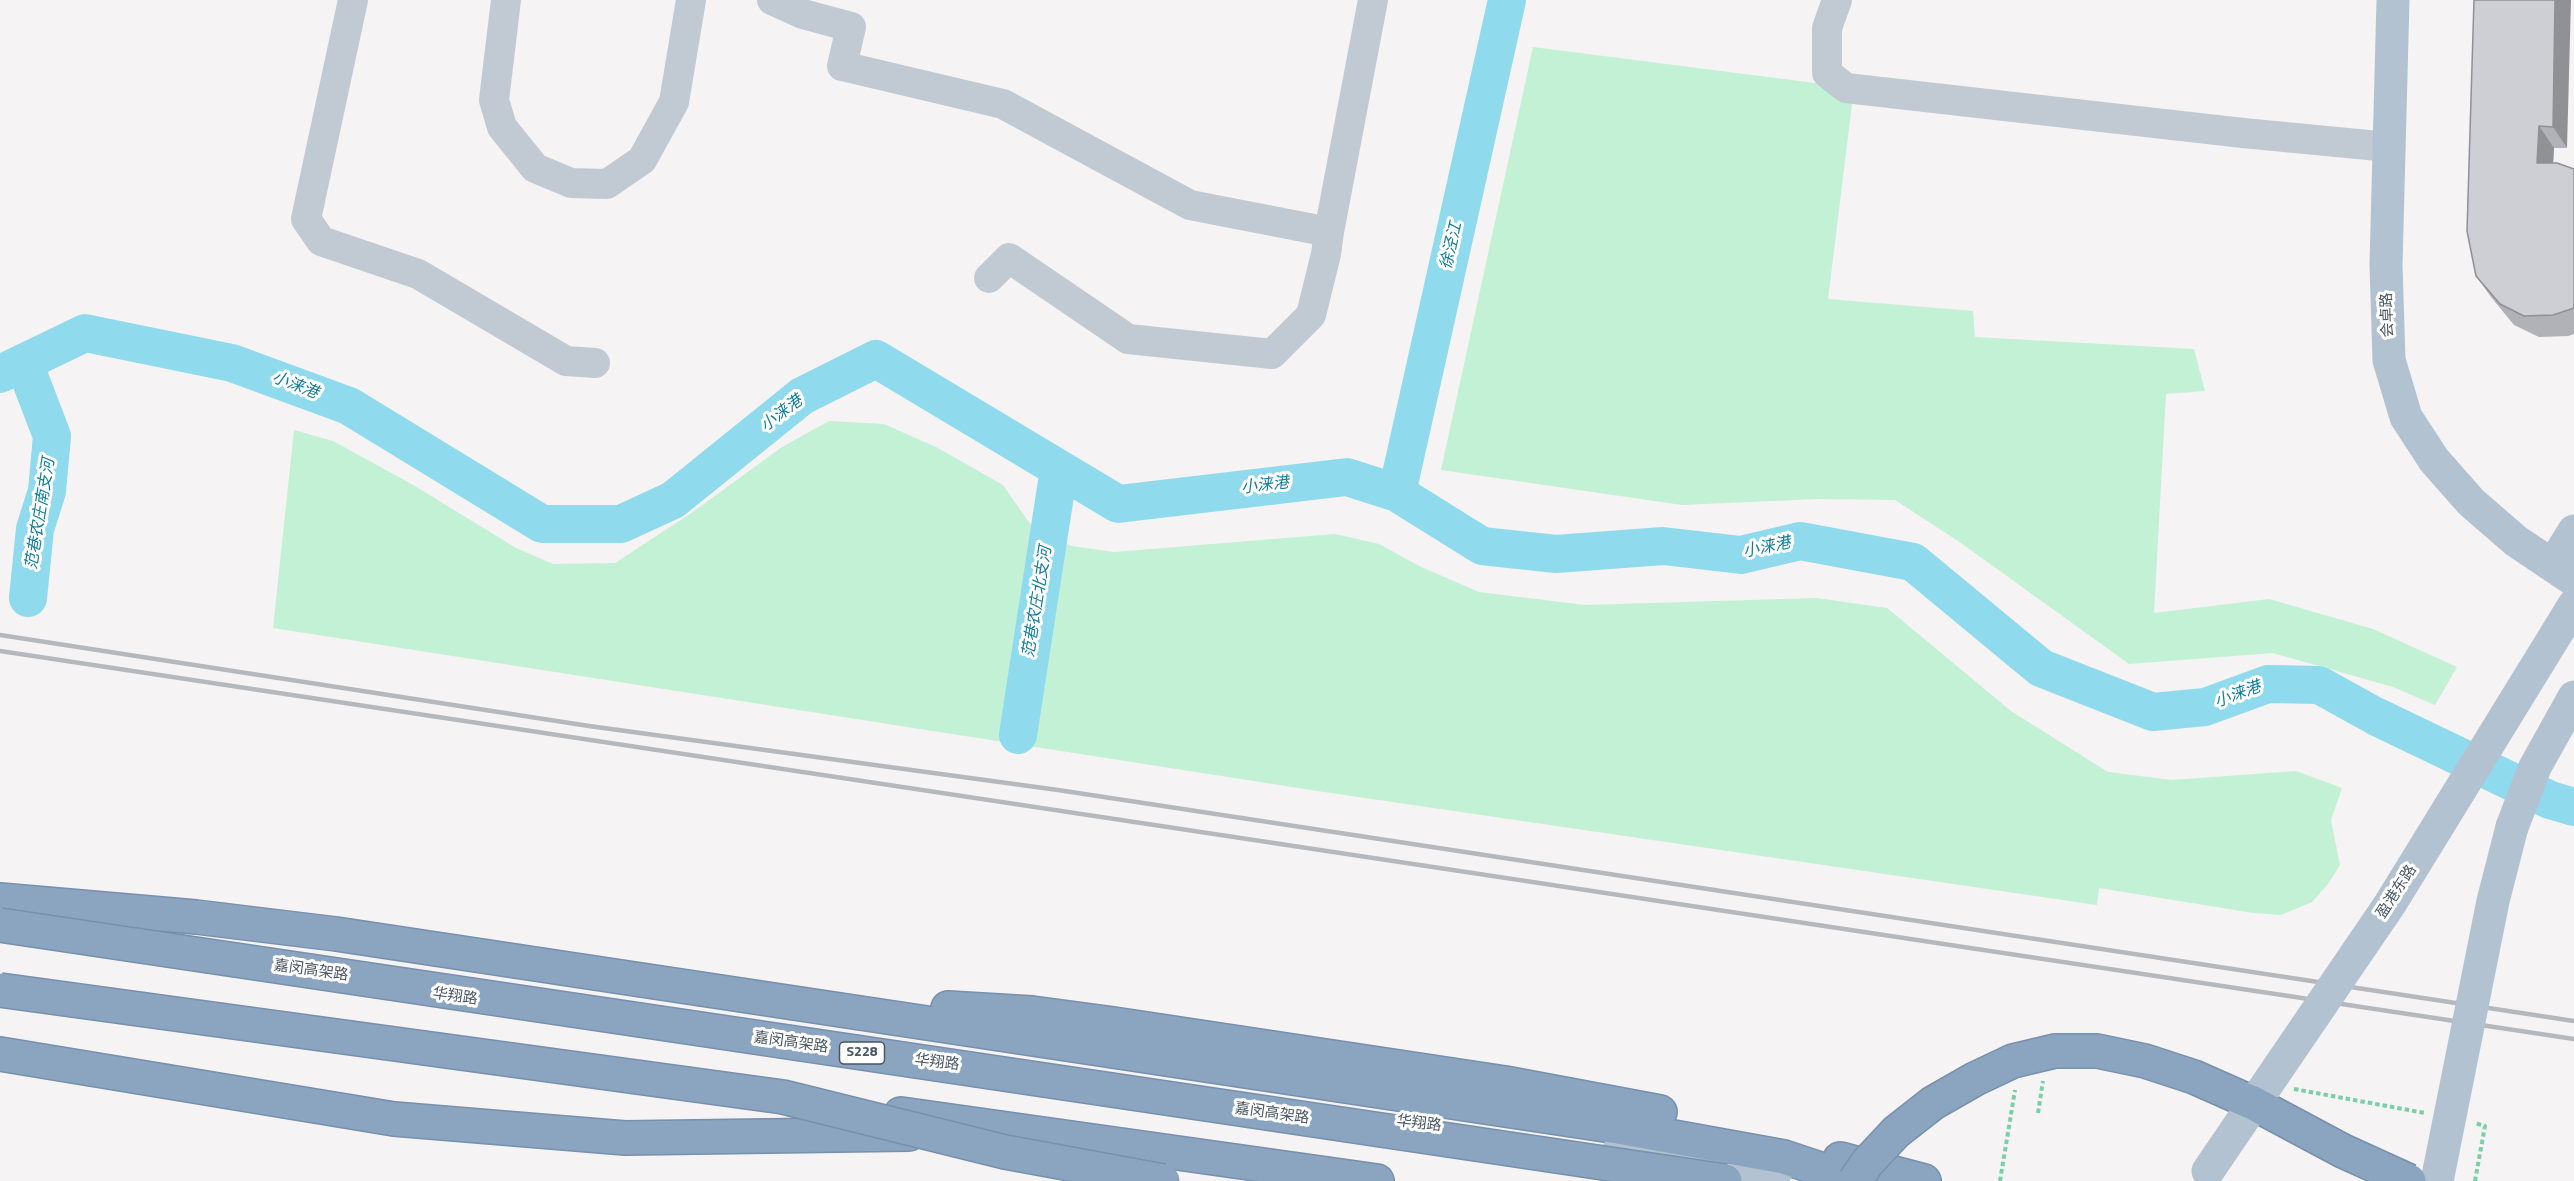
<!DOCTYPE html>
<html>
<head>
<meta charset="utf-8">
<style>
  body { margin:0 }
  canvas { display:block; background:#f5f3f3 }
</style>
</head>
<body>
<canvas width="2574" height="1181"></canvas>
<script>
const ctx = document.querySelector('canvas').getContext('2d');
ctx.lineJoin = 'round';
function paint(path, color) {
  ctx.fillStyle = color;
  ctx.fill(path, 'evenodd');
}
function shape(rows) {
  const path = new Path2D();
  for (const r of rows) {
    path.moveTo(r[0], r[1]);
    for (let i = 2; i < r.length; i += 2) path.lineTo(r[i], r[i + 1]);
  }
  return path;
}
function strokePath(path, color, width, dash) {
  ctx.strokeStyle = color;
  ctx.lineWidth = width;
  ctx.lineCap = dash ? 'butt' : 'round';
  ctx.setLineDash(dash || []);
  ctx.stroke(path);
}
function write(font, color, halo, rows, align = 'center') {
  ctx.font = font + ' "Titillium Web","Noto Sans SC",sans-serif';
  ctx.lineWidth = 6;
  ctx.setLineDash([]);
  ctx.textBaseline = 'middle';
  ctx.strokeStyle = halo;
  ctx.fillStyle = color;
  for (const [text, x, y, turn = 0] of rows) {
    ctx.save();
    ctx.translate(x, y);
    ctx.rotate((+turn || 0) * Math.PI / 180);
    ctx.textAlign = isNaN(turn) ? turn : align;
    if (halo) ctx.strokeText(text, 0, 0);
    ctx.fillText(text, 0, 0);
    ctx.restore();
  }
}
paint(shape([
  [1533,47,1854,88,1828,299,1973,311,1975,337,2194,349,2205,391,2166,394,2154,613,2269,599,2373,629,2457,667,2435,705,2393,687,2273,653,2129,664,1961,543,1895,500,1817,499,1682,505,1441,470],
  [829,421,884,424,936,447,1003,485,1031,525,1071,546,1114,552,1335,534,1379,544,1421,567,1479,592,1585,605,1817,598,1887,608,2011,711,2108,772,2172,780,2296,771,2342,788,2331,820,2340,865,2328,884,2312,902,2281,915,2253,913,2099,888,2097,905,1324,792,273,628,294,430,333,441,415,486,516,548,553,564,615,563,690,514,782,447]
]), '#c3f1d5');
strokePath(shape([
  [24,363,52,436,47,491,35,529,28,598],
  [0,374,85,333,232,363,349,406,542,524,621,524,673,500,802,396,876,359,1118,504,1347,477,1397,493,1482,546,1556,554,1663,546,1741,555,1800,541,1913,562,2041,668,2153,712,2205,707,2268,684,2319,685,2375,716,2550,800,2574,807],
  [1397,493,1507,0],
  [1018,735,1059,469]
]), '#90daee', 38);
const highway = shape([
  [0,900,196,917,336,934,1232,1069,1618,1127,1784,1157,1829,1172,1848,1181],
  [948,1008,1032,1013,1114,1024,1505,1083,1660,1112],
  [0,1054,394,1119,625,1138,909,1134],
  [901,1114,1377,1181],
  [1840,1159,1924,1181]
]);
strokePath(highway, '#7690ad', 36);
strokePath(shape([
  [2038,1113,2043,1081],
  [2475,1181,2485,1126,2475,1123]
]), '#7ad0a6', 4, [4.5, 3]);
strokePath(shape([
  [353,0,306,219,321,241,418,274,566,361,595,363],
  [506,0,494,100,502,127,535,168,571,183,607,184,642,160,674,102,691,0],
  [772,0,803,14,851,27,842,66,1003,104,1190,205,1329,232,1326,254,1311,315,1272,354,1128,339,1009,258,989,278],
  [1837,0,1827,28,1827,73,1846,88,2243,133,2389,147],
  [1329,232,1373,0]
]), '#c1cad2', 30);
strokePath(shape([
  [2393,0,2386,265,2389,360,2406,417,2434,460,2471,502,2516,541,2574,580],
  [2553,565,2574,531],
  [2512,827,2535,767,2574,697],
  [1619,1150,1776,1172]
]), '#b3c2d1', 33);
strokePath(highway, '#8ba5c1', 33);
strokePath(shape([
  [0,635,589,726,1058,790,2574,1021],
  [0,651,2574,1039]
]), '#b5b8bd', 4.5);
const highwayBridge = shape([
  [0,925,1725,1181],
  [0,990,783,1097,1005,1152,1163,1181],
  [1855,1181,1867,1163,1896,1132,1933,1103,1975,1079,2013,1061,2055,1051,2097,1051,2145,1061,2194,1077,2255,1104,2343,1151,2409,1181]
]);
strokePath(highwayBridge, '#7690ad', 36, []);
strokePath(shape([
  [2294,1089,2425,1113],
  [2000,1181,2015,1090]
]), '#7ad0a6', 4, [4.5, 3]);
strokePath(shape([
  [2208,1171,2390,904,2574,605],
  [2437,1181,2493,901,2512,827]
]), '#b3c2d1', 33);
strokePath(highwayBridge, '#8ba5c1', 33);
paint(shape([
  [2474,0,2567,148,2554,148,2553,163,2574,169,2574,334,2568,336,2539,337,2514,325,2491,297,2476,276]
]), '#b0b2b7');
paint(shape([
  [2555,0,2571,0,2567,148,2553,127],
  [2539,126,2554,148,2552,184,2537,163]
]), '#909195');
const building = shape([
  [2474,0,2555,0,2553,127,2539,126,2537,163,2557,163,2574,169,2574,308,2553,315,2524,316,2500,304,2476,276,2467,231,2474,0]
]);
paint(building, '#cdcfd5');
strokePath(building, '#909195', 1.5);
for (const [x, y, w] of [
  [862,1053,45]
]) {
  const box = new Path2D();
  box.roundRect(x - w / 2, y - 11, w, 22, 4.5);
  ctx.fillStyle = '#fff';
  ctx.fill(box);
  strokePath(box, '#4a5661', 1.5);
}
write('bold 14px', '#4a5661', null, [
  ["S228",862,1053]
]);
write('15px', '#4a5661', '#fff', [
  ["会卓路",2388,315,-92],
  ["盈港东路",2397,892,-57],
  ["嘉闵高架路",311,971,8],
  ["华翔路",455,997,8],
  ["嘉闵高架路",791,1043,8],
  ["华翔路",937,1063,7],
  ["嘉闵高架路",1272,1114,8],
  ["华翔路",1419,1124,7]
]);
write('italic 16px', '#0c7c9b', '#fff', [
  ["徐泾江",1452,246,-77],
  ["小涞港",295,386,21],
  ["小涞港",782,414,-38],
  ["小涞港",1265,486,-7],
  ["范巷农庄南支河",41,514,-81],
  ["小涞港",1767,548,-12],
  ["范巷农庄北支河",1038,602,-81],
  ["小涞港",2238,695,-20]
]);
</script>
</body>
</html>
